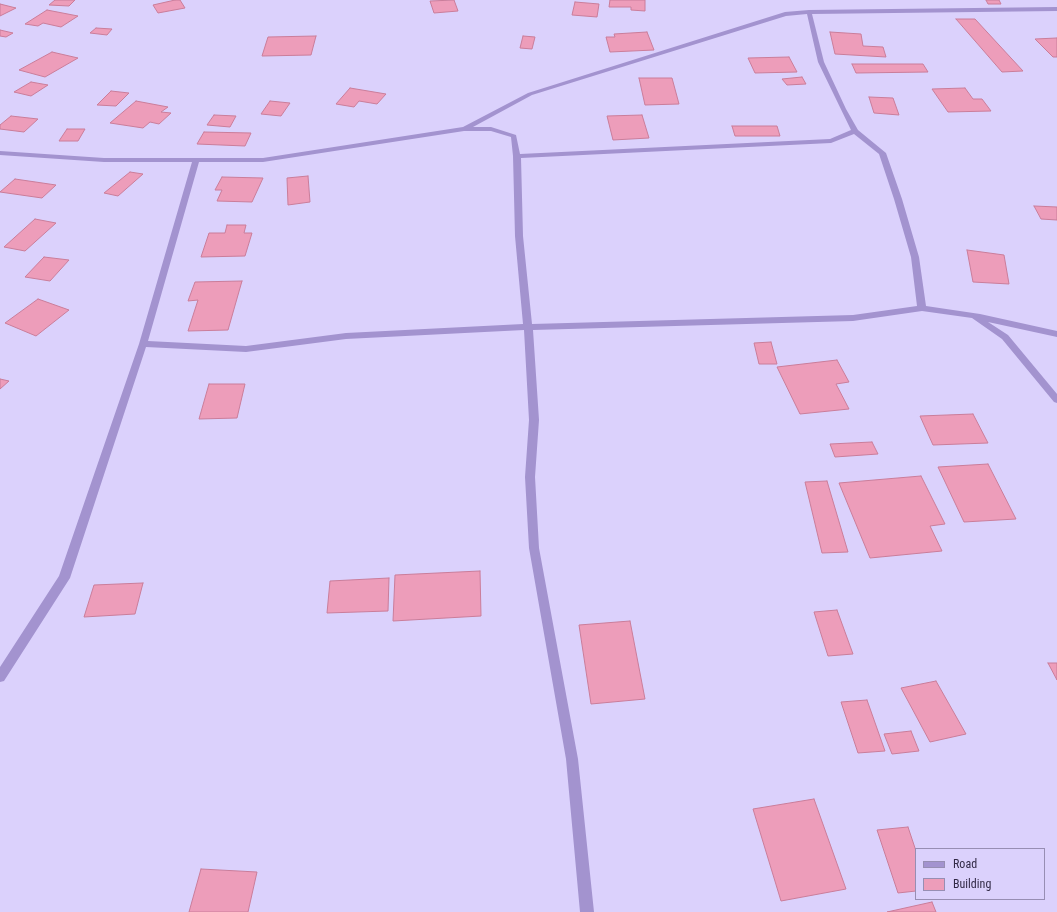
<!DOCTYPE html>
<html>
<head>
<meta charset="utf-8">
<style>
  body { margin:0 }
  #map { position:relative; width:1057px; height:912px; overflow:hidden; background:#dbd1fc; font-family:"Roboto Condensed",sans-serif }
  canvas { display:block }
  .legend { position:absolute; left:915px; top:848px; width:130px; height:52px; box-sizing:border-box; background:#dbd1fc; border:1px solid #978eb3; margin:0; padding:5px 7px; list-style:none; font-size:12px; color:#322a46 }
  .legend li { display:flex; align-items:center; gap:8px; height:20px }
  .legend b { width:20px; border:1px solid #978eb3 }
</style>
</head>
<body>
<div id="map">
<canvas width="1057" height="912"></canvas>
<ul class="legend">
<li><b style="height:5px;background:#a393cf"></b>Road</li>
<li><b style="height:11px;background:#ed9dba"></b>Building</li>
</ul>
</div>
<script>
const ctx = document.querySelector('canvas').getContext('2d');
ctx.lineJoin = 'round';
function paint(path, color) {
  ctx.fillStyle = color;
  ctx.fill(path, 'evenodd');
}
function shape(rows) {
  const path = new Path2D();
  for (const r of rows) {
    path.moveTo(r[0], r[1]);
    for (let i = 2; i < r.length; i += 2) path.lineTo(r[i], r[i + 1]);
  }
  return path;
}
function strokePath(path, color, width, dash) {
  ctx.strokeStyle = color;
  ctx.lineWidth = width;
  ctx.lineCap = dash ? 'butt' : 'round';
  ctx.setLineDash(dash || []);
  ctx.stroke(path);
}
const building = shape([
  [55,0,75,0,69,6,49,5,55,0],
  [175,0,180,0,185,8,158,13,153,5,175,0],
  [454,0,458,11,434,13,430,1,454,0],
  [610,0,645,0,645,11,631,10,631,7,609,7,610,0],
  [986,0,999,0,1001,4,988,4,986,0],
  [575,2,599,4,597,17,572,15,575,2],
  [0,4,16,8,0,16,0,4],
  [47,10,78,16,61,27,43,23,38,26,25,24,47,10],
  [956,19,975,19,1023,71,1002,72,956,19],
  [96,28,112,29,107,35,90,33,96,28],
  [0,30,13,33,6,37,0,36,0,30],
  [647,32,654,50,610,52,606,37,615,37,614,34,647,32],
  [830,32,861,34,863,46,883,47,886,57,835,54,830,32],
  [316,36,311,55,262,56,268,37,316,36],
  [523,36,535,37,532,49,520,48,523,36],
  [1057,38,1057,57,1053,57,1035,39,1057,38],
  [52,52,78,58,45,77,19,70,52,52],
  [789,57,797,72,755,73,748,58,789,57],
  [852,64,923,64,928,72,856,73,852,64],
  [802,77,806,84,787,85,782,79,802,77],
  [639,78,672,78,679,104,645,105,639,78],
  [31,82,48,85,31,96,14,92,31,82],
  [350,88,386,94,377,104,359,101,354,107,336,104,350,88],
  [965,88,973,99,982,99,991,111,948,112,932,89,965,88],
  [111,91,129,93,116,106,97,105,111,91],
  [869,97,893,98,899,115,874,113,869,97],
  [136,101,168,107,161,112,171,113,159,124,150,122,143,128,110,123,136,101],
  [270,101,290,103,281,116,261,114,270,101],
  [214,115,236,116,230,127,207,125,214,115],
  [642,115,649,138,613,140,607,116,642,115],
  [11,116,38,119,24,132,0,129,0,125,11,116],
  [732,126,777,126,780,136,735,136,732,126],
  [67,129,85,129,78,141,59,141,67,129],
  [204,132,251,133,245,146,197,144,204,132],
  [130,172,143,174,118,196,104,193,130,172],
  [308,176,310,202,288,205,287,178,308,176],
  [222,177,263,178,252,202,217,201,222,190,215,190,222,177],
  [15,179,56,185,42,198,0,192,15,179],
  [1034,206,1057,207,1057,220,1041,219,1034,206],
  [35,219,56,223,25,251,4,247,35,219],
  [227,225,246,225,244,233,252,233,245,256,201,257,209,233,225,233,227,225],
  [967,250,1004,255,1009,284,973,282,967,250],
  [44,257,69,260,50,281,25,277,44,257],
  [242,281,228,330,188,331,198,300,188,301,195,282,242,281],
  [38,299,69,310,36,336,5,323,38,299],
  [771,342,777,364,759,364,754,343,771,342],
  [837,360,849,382,836,384,849,409,800,414,777,367,837,360],
  [0,379,9,381,0,389,0,379],
  [209,384,245,384,237,418,199,419,209,384],
  [973,414,988,443,933,445,920,416,973,414],
  [872,442,878,454,835,457,830,444,872,442],
  [988,464,1016,519,964,522,938,467,988,464],
  [921,476,945,524,930,526,942,551,870,558,839,483,921,476],
  [827,481,848,552,822,553,805,482,827,481],
  [480,571,481,616,393,621,395,575,480,571],
  [389,578,388,611,327,613,330,581,389,578],
  [143,583,135,614,84,617,94,585,143,583],
  [837,610,853,654,828,656,814,612,837,610],
  [630,621,645,699,591,704,579,625,630,621],
  [1048,663,1057,663,1057,680,1048,663],
  [936,681,966,734,930,742,901,688,936,681],
  [867,700,885,751,858,753,841,702,867,700],
  [911,731,919,751,892,754,884,734,911,731],
  [814,799,846,889,781,901,753,809,814,799],
  [908,827,916,851,916,891,898,893,877,830,908,827],
  [201,869,257,872,248,912,189,912,201,869],
  [932,902,936,912,887,912,932,902]
]);
paint(building, '#ed9dba');
strokePath(building, '#ca7d9a', 1);
paint(shape([
  [1057,7,1057,11,812,14,824,62,846,109,858,130,886,153,902,199,919,257,926,306,980,314,1057,331,1057,337,988,322,1008,335,1057,394,1057,403,1054,402,1002,339,972,318,922,311,853,321,533,330,539,420,535,477,539,548,578,759,594,912,580,912,566,759,529,548,525,477,529,420,524,330,346,339,246,352,146,347,70,578,4,681,0,682,0,667,59,576,139,344,192,162,104,162,0,155,0,151,104,158,263,158,463,127,528,93,785,12,809,10,1057,7],
  [807,14,818,62,851,130,830,139,520,154,516,135,491,127,473,127,532,95,786,16,807,14],
  [464,131,491,131,511,137,513,156,515,236,523,324,346,333,246,346,148,341,199,162,263,162,464,131],
  [854,134,879,154,894,199,911,257,917,306,853,315,532,324,523,236,521,158,831,143,854,134]
]), '#a393cf');
</script>
</body>
</html>
